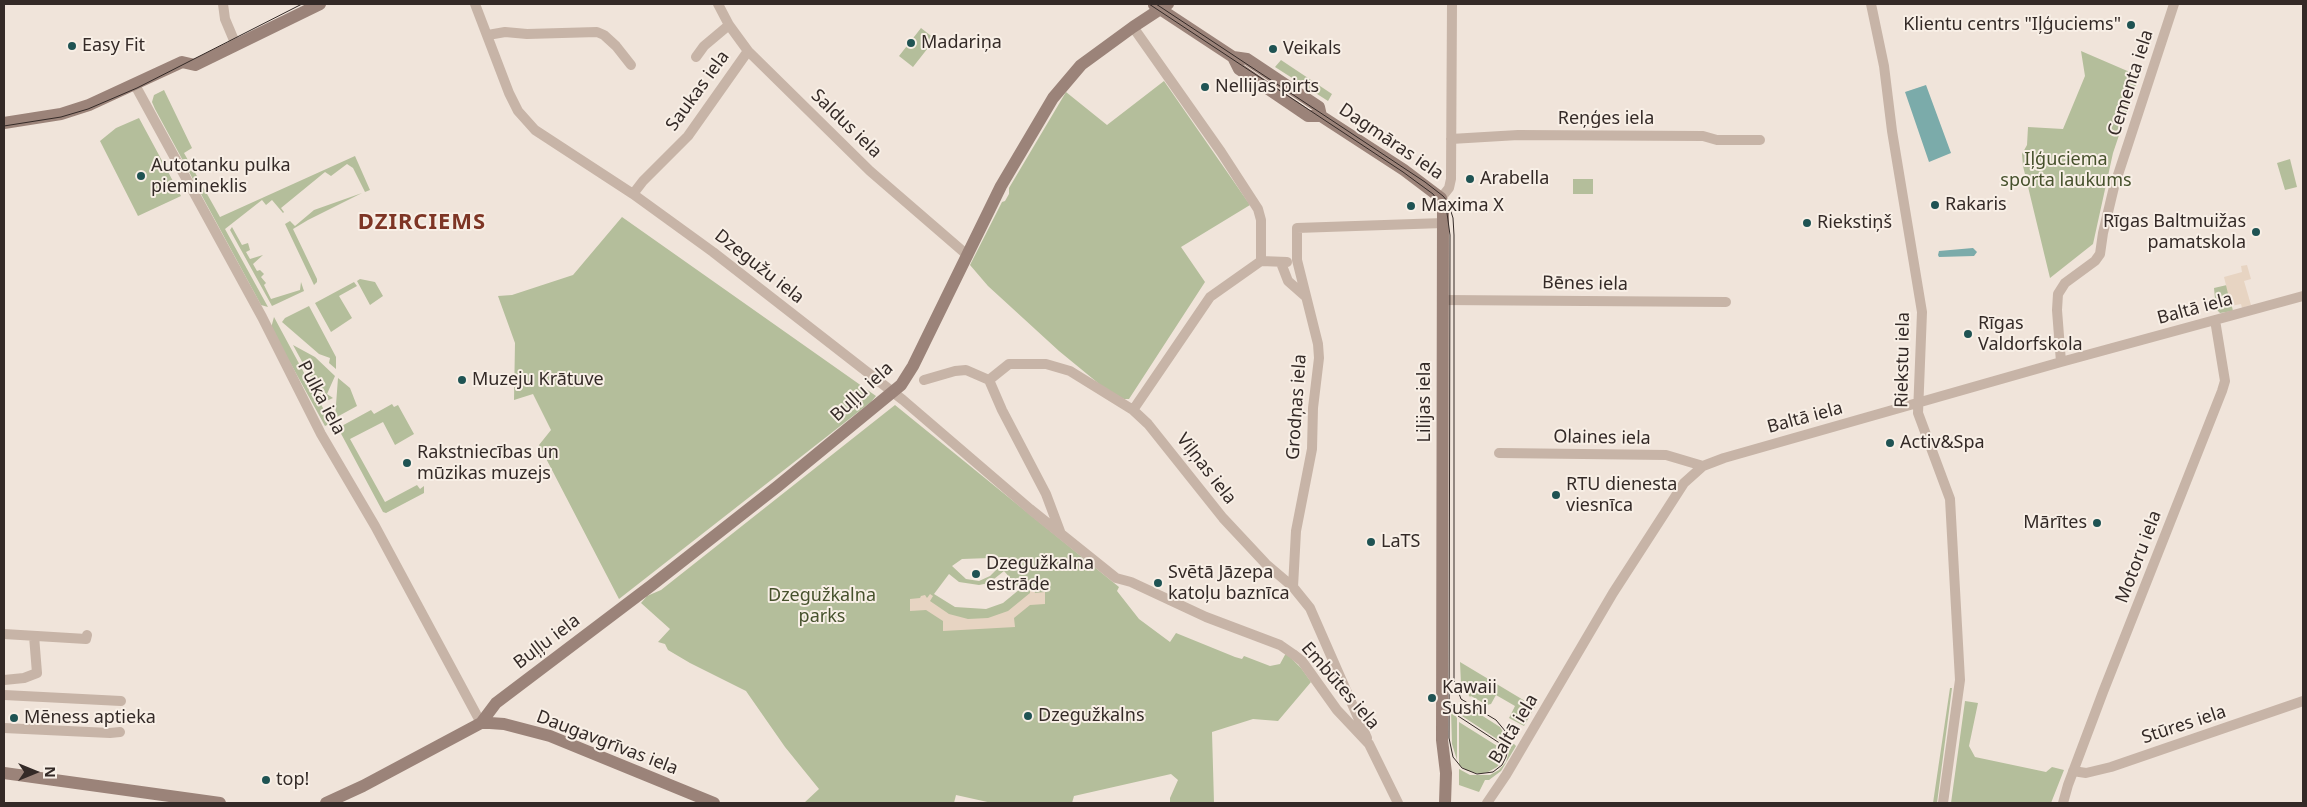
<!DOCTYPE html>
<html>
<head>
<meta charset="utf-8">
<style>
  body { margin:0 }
  #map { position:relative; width:2307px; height:807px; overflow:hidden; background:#f0e4da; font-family:"Noto Sans",sans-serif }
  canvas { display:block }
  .frame { position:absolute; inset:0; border:5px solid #342a27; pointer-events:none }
  .north { position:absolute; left:10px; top:747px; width:50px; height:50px; -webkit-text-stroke:4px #f8efe6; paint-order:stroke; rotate:90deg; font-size:14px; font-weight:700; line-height:20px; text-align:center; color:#342a27 }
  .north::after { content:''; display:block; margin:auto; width:18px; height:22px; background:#342a27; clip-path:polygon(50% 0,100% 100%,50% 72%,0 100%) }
</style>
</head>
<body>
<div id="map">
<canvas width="2307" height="807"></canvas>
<div class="frame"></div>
<div class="north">N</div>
</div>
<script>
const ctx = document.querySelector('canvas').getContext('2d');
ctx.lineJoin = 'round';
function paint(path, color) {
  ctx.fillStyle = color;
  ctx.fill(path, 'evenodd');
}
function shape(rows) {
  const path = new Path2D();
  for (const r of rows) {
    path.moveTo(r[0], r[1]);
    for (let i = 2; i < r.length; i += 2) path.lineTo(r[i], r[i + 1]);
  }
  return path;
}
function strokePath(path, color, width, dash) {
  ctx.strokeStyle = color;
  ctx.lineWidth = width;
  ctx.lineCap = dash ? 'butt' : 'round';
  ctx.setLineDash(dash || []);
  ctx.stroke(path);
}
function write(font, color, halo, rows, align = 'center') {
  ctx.font = font + ' "Noto Sans",sans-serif';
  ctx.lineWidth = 4;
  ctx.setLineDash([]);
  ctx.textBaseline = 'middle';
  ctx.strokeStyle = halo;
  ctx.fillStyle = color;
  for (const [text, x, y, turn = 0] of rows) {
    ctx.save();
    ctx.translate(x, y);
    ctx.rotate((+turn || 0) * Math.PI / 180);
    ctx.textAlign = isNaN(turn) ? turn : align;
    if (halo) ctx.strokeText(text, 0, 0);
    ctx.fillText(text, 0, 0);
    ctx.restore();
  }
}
paint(shape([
  [921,28,935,39,913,67,899,56],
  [2081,51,2139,76,2113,153,2093,244,2050,278,2023,166,2022,154,2027,145,2028,127,2063,129,2085,76],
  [1281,60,1332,94,1328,101,1275,67],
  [1164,81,1250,205,1181,247,1205,282,1129,399,1124,399,1109,392,1059,351,988,286,970,265,1002,202,1005,201,1009,194,1009,188,1066,92,1107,125],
  [164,90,192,148,184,153,220,217,355,156,370,190,365,192,353,168,347,164,331,176,325,172,281,208,284,212,283,213,272,200,266,205,262,200,225,229,268,307,261,305,155,109,152,102,154,95],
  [139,118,181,196,138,216,100,141,116,128],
  [2290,159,2297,187,2285,190,2277,163],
  [1573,179,1593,179,1593,194,1573,194],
  [362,193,308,220,293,229,317,279,317,282,314,285,285,224,290,221,295,226,314,210],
  [622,217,876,396,871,402,619,599,539,445,551,430,533,394,514,400,515,343,498,296,512,295,573,275],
  [232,227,242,245,248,243,250,250,246,252,250,259,263,255,253,264,257,271,260,270,264,274,261,277,266,283,264,285,271,299,300,290,301,282,304,291,272,306,230,230],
  [360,279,375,282,383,296,370,305,357,281],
  [354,282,357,286,339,296,352,318,331,332,315,303],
  [2227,285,2233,311,2220,313,2216,309,2214,288],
  [309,306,336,357,336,369,329,363,330,358,319,354,282,322,285,318],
  [274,317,331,423,325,426,271,328],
  [293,345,315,357,335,376,327,394,333,398,324,402],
  [338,378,350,388,357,406,335,418],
  [392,404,394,407,398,405,414,434,395,445,383,422,350,439,385,502,417,485,420,489,424,486,424,493,386,513,383,512,338,428,371,410,374,414],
  [895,405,1119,587,1117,591,1139,619,1170,642,1176,633,1235,657,1242,659,1244,656,1270,666,1280,664,1286,653,1301,668,1311,682,1278,721,1253,719,1212,732,1214,803,1170,803,1170,798,1178,780,1171,774,1074,796,1072,803,992,803,956,795,954,803,804,803,819,789,785,747,746,691,690,663,668,650,665,644,658,642,670,629,641,603,647,596,661,590],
  [990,558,1000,563,999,567,990,576,979,581,966,579,952,566,962,559],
  [1004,571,1020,589,1003,603,986,609,955,607,934,594,949,574,959,582,979,585,989,583],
  [1460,662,1535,707,1524,726,1509,718,1515,706,1496,695,1491,704,1487,705,1471,696,1470,697,1461,684],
  [1950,688,1952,688,1937,803,1933,803],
  [1965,701,1978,703,1969,746,1975,757,2046,772,2052,767,2064,770,2051,803,1951,803],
  [1467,706,1500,727,1505,735,1507,744,1501,746,1503,743,1459,714,1459,707],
  [1451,710,1457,718,1457,760,1452,744],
  [1459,722,1502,749,1507,747,1503,760,1497,767,1488,772,1479,774,1466,770,1459,765],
  [1514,744,1516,746,1501,771,1489,780,1485,780,1479,792,1459,785,1459,769,1470,775,1490,775,1499,770,1506,762,1511,745]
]), '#b4be9b');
paint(shape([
  [2247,265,2251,279,2244,281,2251,305,2242,308,2241,304,2231,306,2224,277,2242,272,2241,266],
  [1034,589,1035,593,1045,592,1045,604,1030,605,1014,618,1015,627,943,631,943,621,926,610,910,611,910,599,920,598,921,596,925,595,927,598,930,594,933,596,930,601,949,614,968,619,988,618,1008,611,1030,593,1030,590]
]), '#e7d4c2');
paint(shape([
  [1926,85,1951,153,1929,162,1905,92],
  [1973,248,1977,252,1974,256,1939,257,1938,255,1939,251]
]), '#7babaa');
strokePath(shape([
  [223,4,225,19,236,45],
  [475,4,509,93,518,111,535,130,633,194,713,252,903,400,1030,509,1116,578,1131,582,1206,617,1280,645,1293,654,1302,661,1337,710,1369,744,1398,803],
  [718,4,729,25,748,51,870,171,966,254],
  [1871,4,1884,66,1892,131,1922,312,1918,413,1950,499,1960,680,1943,803],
  [1133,27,1221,152,1258,209,1261,220,1261,261],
  [488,35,505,32,527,34,597,32,604,35,616,46,631,65],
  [696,57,704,46,729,25],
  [135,85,262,317,321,434,375,526,481,723],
  [1451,139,1518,135,1703,136,1717,140,1760,140],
  [633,194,643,181,688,136,748,51],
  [1441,198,1449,188,1451,179,1452,4],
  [1261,261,1287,262],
  [1281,263,1288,281,1305,296],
  [1443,300,1726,302],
  [2061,362,2057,310,2058,294,2065,283,2095,261,2100,254,2103,233,2114,187,2174,4],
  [924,380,955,371,966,370,989,380],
  [989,380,1009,364,1046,364,1070,371,1133,410,1148,424,1223,518,1266,564,1293,587,1310,608,1367,738],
  [989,380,1002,410,1046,494,1061,534],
  [1133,410,1210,297,1261,261],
  [1499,453,1666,455,1703,466],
  [1293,587,1296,531,1312,449,1313,408,1319,358,1318,344,1297,260,1297,228,1443,223],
  [4,634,86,639,87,635],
  [4,680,24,678,37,673,34,636],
  [4,695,121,701],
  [4,728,110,733,120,732],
  [2073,771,2086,773,2111,767,2303,701],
  [1487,803,1506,775,1613,593,1666,511,1684,483,1703,466,1724,458,2061,362,2303,296],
  [2063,803,2068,785,2103,692,2222,391,2225,381,2215,320]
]), '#c7b4a7', 10);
strokePath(shape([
  [1154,5,1233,57,1247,59,1319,107,1321,116],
  [1233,57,1239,69,1308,116,1321,116,1404,170,1441,198,1443,206,1442,740,1446,773,1445,803],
  [4,123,61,114,89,105,182,62,195,65,320,4],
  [481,723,496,703,652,585,778,486,901,385,913,366,1001,186,1053,98,1081,65,1133,27,1168,4],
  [4,773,220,803],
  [326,803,363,786,481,723,490,723,504,724,550,736,714,803]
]), '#9b8379', 12);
strokePath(shape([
  [1149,4,1403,172,1433,194,1447,213,1450,235,1449,738,1453,757,1462,768,1477,774,1493,772,1502,765,1506,757,1509,745,1506,732,1496,720,1461,699,1454,680,1454,235,1453,218,1448,202,1443,196,1425,182,1156,4],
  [4,126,61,117,88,109,137,88,302,4],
  [1450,703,1458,716,1501,744]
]), '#342a27', 1);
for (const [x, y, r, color] of [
  [2131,25,5,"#1f5353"],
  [911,43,5,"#1f5353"],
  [72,46,5,"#1f5353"],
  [1273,49,5,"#1f5353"],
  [1205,87,5,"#1f5353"],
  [141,176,5,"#1f5353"],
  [1470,179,5,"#1f5353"],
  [1935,205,5,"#1f5353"],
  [1411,206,5,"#1f5353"],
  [1807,223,5,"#1f5353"],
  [2256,232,5,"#1f5353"],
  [1968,334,5,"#1f5353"],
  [462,380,5,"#1f5353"],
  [1890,443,5,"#1f5353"],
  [407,463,5,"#1f5353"],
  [1556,495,5,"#1f5353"],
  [2097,523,5,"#1f5353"],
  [1371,542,5,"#1f5353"],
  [976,574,5,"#1f5353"],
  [1158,583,5,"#1f5353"],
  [1432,698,5,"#1f5353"],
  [1028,716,5,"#1f5353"],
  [14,718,5,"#1f5353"],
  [266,780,5,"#1f5353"]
]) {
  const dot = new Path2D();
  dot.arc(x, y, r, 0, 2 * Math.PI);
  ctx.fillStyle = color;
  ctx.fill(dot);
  strokePath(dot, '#f8efe6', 2);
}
write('18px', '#342a27', '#f8efe6', [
  ["Klientu centrs \"Iļģuciems\"",2121,25,"right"],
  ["Madariņa",921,43],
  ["Easy Fit",82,46],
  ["Veikals",1283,49],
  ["Nellijas pirts",1215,87],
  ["Autotanku pulka",151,166],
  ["piemineklis",151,187],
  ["Arabella",1480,179],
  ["Rakaris",1945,205],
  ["Maxima X",1421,206],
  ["Rīgas Baltmuižas",2246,222,"right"],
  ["pamatskola",2246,243,"right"],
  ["Riekstiņš",1817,223],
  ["Rīgas",1978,324],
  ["Valdorfskola",1978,345],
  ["Muzeju Krātuve",472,380],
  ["Activ&Spa",1900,443],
  ["Rakstniecības un",417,453],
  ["mūzikas muzejs",417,474],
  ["RTU dienesta",1566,485],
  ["viesnīca",1566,506],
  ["Mārītes",2087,523,"right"],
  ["LaTS",1381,542],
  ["Dzegužkalna",986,564],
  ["estrāde",986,585],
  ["Svētā Jāzepa",1168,573],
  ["katoļu baznīca",1168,594],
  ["Kawaii",1442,688],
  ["Sushi",1442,709],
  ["Dzegužkalns",1038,716],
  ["Mēness aptieka",24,718],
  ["top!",276,780]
], 'left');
write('18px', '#342a27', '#f8efe6', [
  ["Cementa iela",2131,83,-72],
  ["Saukas iela",698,91,-54],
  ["Reņģes iela",1606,119],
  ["Saldus iela",846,124,44],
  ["Dagmāras iela",1391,142,34],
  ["Dzegužu iela",759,267,38],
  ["Bēnes iela",1585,284,1],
  ["Baltā iela",2195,309,-15],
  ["Riekstu iela",1903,360,-89],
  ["Buļļu iela",862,392,-43],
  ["Pulka iela",321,398,62],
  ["Lilijas iela",1425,402,-90],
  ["Grodņas iela",1297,407,-86],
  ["Baltā iela",1805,418,-15],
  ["Olaines iela",1602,438,1],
  ["Viļņas iela",1206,469,52],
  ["Motoru iela",2139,557,-69],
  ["Buļļu iela",547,642,-37],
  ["Embūtes iela",1340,686,49],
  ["Stūres iela",2184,725,-18],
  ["Baltā iela",1514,729,-59],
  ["Daugavgrīvas iela",607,743,21]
]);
write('18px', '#46512c', '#f8efe6', [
  ["Iļģuciema",2066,160],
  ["sporta laukums",2066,181],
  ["Dzegužkalna",822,596],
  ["parks",822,617]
]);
ctx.letterSpacing = '1px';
write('bold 22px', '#7e3525', '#f8efe6', [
  ["DZIRCIEMS",422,223]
]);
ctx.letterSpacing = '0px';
</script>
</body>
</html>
